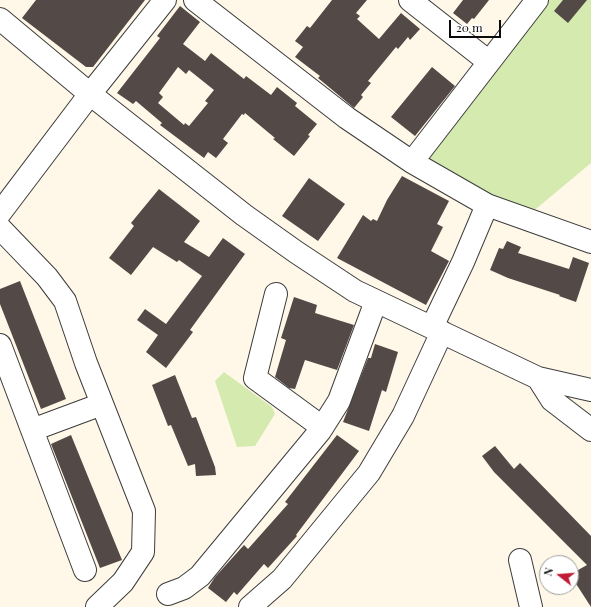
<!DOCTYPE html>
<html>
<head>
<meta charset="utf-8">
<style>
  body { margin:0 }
  #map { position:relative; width:591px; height:607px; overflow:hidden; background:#fff7e7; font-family:"Playfair Display",serif }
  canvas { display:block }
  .north { position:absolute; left:539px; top:555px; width:40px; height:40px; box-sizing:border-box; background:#fff; border:1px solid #9d9d9d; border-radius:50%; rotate:287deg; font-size:11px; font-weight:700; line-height:16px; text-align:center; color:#0a0a0a }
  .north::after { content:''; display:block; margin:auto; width:14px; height:18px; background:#c01c36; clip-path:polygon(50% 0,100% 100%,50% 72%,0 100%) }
  .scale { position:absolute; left:449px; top:20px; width:52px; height:18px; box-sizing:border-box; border:2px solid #0a0a0a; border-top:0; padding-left:5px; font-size:12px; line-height:14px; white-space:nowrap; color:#0a0a0a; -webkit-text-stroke:3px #fff; paint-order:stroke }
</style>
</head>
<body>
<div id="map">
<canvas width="591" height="607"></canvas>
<div class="north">N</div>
<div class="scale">20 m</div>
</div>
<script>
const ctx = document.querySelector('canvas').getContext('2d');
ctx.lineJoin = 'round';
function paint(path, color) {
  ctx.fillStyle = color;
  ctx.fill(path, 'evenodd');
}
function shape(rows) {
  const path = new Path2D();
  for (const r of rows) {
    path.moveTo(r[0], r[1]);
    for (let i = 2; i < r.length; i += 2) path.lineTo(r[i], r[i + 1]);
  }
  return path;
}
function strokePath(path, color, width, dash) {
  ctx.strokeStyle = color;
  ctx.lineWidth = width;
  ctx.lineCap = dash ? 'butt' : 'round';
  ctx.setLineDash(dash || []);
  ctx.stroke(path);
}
paint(shape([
  [547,0,591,0,591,163,531,213,436,169,426,156],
  [224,372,272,407,275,414,255,446,237,447,215,381]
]), '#d4eaaf');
paint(shape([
  [36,0,145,0,93,67,86,67,22,18],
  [332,0,367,0,356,13,360,16,357,19,379,39,401,13,420,29,410,40,408,37,398,49,396,47,368,81,371,83,361,95,363,97,354,108,318,78,320,76,295,57,303,47,295,41,307,26,310,28],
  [463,0,489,0,474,19,472,18,467,24,453,13],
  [563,0,587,0,568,23,554,11],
  [180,6,200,22,183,44,205,61,211,53,244,79,246,76,271,95,277,87,297,103,295,106,317,124,308,135,310,136,294,156,273,139,275,138,245,113,244,115,242,114,223,139,228,143,216,158,208,152,204,158,160,125,162,123,136,101,133,104,117,93,160,38,157,36],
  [178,67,186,74,189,70,214,90,205,101,208,103,189,126,185,123,184,125,158,103,163,97,159,93],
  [432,67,455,86,415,136,391,117],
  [402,176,449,201,437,224,443,227,431,251,449,261,426,305,337,258,363,215,371,221,373,219,377,221,387,200],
  [309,178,345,204,318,241,282,216],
  [159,189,200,221,184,242,209,257,223,238,245,254,190,330,193,332,166,368,146,352,158,335,137,320,145,309,166,324,202,276,179,260,177,262,153,247,131,275,109,258,134,226,131,223],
  [507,241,521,247,518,253,569,269,573,257,589,263,576,302,559,296,560,295,508,278,490,270,499,248,503,249],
  [20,281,66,399,41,409,0,304,0,289],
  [294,297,317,305,315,313,354,325,337,370,305,360,295,389,289,388,275,377,286,340,281,338],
  [375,344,398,352,386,392,382,390,369,431,343,422,368,358,371,358],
  [175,375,192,418,196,417,215,467,216,475,196,476,195,464,188,466,171,425,168,426,152,385],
  [71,435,122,560,100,568,51,444],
  [337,435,359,451,296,535,297,536,268,568,264,564,237,595,234,592,226,602,208,588,215,577,244,545,248,549,288,504,285,502],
  [495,446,514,469,520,463,591,536,591,607,571,576,571,574,587,565,494,472,482,456]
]), '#534946');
const minor = shape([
  [195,0,347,118,412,162,487,205,591,242],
  [410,0,489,62],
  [0,19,90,94,244,215,296,252,355,291,538,378,591,390],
  [412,162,537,0],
  [0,213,90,94,165,0],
  [0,228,47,277,65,301,86,363,144,511,143,552,123,582,97,607],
  [276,294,255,378,322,427],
  [432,327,463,262,487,205],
  [0,345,85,570],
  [538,378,552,400,591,430],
  [32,430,102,404],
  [520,560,531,607],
  [168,594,184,588,200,576,320,431,339,401,376,301],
  [250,607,282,579,369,473,403,416,442,332]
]);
strokePath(minor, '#3d3d3d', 24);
strokePath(minor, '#fff', 22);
</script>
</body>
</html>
